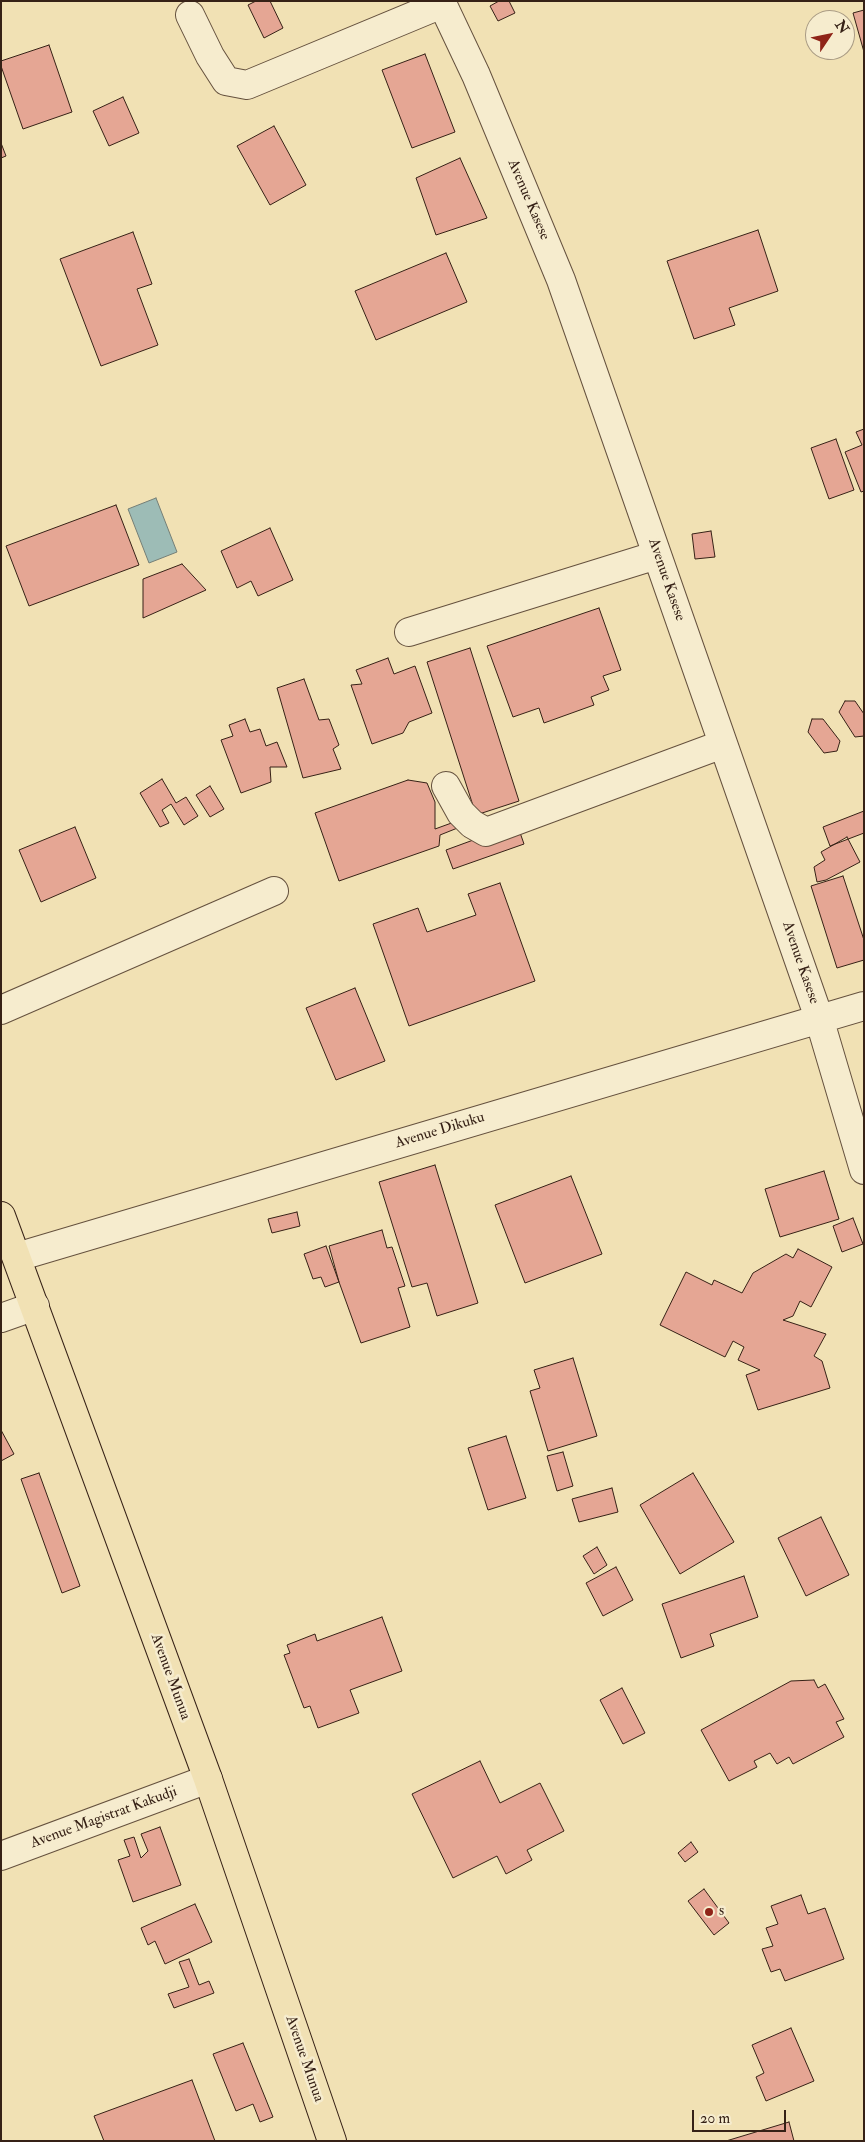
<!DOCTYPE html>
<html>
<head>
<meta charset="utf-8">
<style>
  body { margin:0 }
  #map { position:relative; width:865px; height:2142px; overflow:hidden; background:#f1e1b4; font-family:"IM FELL Double Pica",serif }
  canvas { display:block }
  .frame { position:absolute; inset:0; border:2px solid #362116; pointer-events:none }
  .north { position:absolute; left:805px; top:10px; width:50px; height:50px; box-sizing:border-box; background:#f6ecce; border:1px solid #a99b84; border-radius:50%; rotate:56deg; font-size:14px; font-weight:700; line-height:20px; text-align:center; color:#362116 }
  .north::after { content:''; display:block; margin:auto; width:18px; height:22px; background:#8f2418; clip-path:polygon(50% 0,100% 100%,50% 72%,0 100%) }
  .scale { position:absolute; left:692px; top:2110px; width:94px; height:22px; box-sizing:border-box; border:2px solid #362116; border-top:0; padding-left:6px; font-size:15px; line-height:18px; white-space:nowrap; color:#362116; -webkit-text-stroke:4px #f6ecce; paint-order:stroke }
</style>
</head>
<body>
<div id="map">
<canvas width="865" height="2142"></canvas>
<div class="frame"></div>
<div class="north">N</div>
<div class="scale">20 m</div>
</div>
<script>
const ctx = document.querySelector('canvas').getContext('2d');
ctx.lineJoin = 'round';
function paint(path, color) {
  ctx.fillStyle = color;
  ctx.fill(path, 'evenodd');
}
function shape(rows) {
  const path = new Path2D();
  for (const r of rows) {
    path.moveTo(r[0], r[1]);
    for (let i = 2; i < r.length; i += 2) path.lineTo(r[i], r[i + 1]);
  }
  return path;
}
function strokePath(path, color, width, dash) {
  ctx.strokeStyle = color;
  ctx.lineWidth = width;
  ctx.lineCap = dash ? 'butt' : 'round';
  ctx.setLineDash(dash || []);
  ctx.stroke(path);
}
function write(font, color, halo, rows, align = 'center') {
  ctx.font = font + ' "IM FELL Double Pica",serif';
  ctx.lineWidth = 5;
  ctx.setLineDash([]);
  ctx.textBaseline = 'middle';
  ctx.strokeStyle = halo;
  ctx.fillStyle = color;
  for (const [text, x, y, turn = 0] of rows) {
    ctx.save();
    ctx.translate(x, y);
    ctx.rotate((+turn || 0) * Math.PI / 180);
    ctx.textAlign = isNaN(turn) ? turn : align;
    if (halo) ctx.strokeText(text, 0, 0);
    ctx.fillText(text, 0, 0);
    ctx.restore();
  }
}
const water = shape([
  [156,498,177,552,149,563,128,509,156,498]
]);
paint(water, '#9dbcb6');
strokePath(water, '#747e76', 1);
const building = shape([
  [256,1,270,1,283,28,264,38,248,5,256,1],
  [499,1,509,1,515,13,498,21,490,6,499,1],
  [864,10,864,52,853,13,864,10],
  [49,45,72,112,23,129,1,66,1,61,49,45],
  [425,54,455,132,412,148,382,70,425,54],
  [123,97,139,133,109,146,93,111,123,97],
  [274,126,306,185,270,205,237,146,274,126],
  [1,143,6,156,1,158,1,143],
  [460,158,487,218,436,235,416,178,460,158],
  [758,230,778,291,729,308,735,325,694,339,667,261,758,230],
  [133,232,152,284,137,289,158,345,101,366,60,259,133,232],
  [446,253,467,302,376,340,355,291,446,253],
  [864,429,864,491,861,492,845,452,862,445,856,432,864,429],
  [836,439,854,490,829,499,811,448,836,439],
  [116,505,139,565,29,606,6,546,116,505],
  [270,528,293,580,258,596,251,581,237,588,221,551,270,528],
  [711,531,715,557,695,559,692,534,711,531],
  [182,564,206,590,143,618,143,579,182,564],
  [599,608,621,670,603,676,609,690,591,697,594,705,544,723,539,708,513,717,487,646,599,608],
  [470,648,519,801,476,815,427,662,470,648],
  [388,658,394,674,415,666,432,713,409,722,403,733,372,744,351,685,362,684,356,670,388,658],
  [304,679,319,720,329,719,339,745,333,749,341,769,303,778,277,688,304,679],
  [845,701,855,701,864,714,864,736,855,737,839,712,845,701],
  [245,719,250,732,260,729,266,746,277,742,287,767,270,767,271,782,241,793,221,740,233,736,229,725,245,719],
  [812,719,823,719,840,741,837,751,824,753,808,732,812,719],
  [162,779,176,803,186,797,198,816,184,825,171,804,162,810,169,823,160,827,140,793,162,779],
  [408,780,427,783,435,802,435,829,457,821,460,827,440,835,439,846,339,881,315,813,408,780],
  [210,786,224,809,210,817,196,795,210,786],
  [864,811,864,833,830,846,823,827,864,811],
  [517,824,524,844,453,869,446,850,517,824],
  [75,827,96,878,41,902,19,850,75,827],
  [847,837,860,862,826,880,817,882,814,867,825,860,821,852,847,837],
  [843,876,864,940,864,960,837,968,811,886,843,876],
  [500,883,535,981,409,1026,373,924,418,908,427,932,476,915,468,894,500,883],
  [355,988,385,1061,336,1080,306,1008,355,988],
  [435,1165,478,1303,437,1316,427,1283,412,1287,379,1182,435,1165],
  [824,1171,839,1219,780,1237,765,1189,824,1171],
  [571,1176,602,1254,525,1283,495,1205,571,1176],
  [297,1212,300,1226,272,1233,268,1219,297,1212],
  [853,1218,863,1244,842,1252,833,1226,853,1218],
  [382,1230,387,1248,392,1247,405,1286,398,1288,410,1327,361,1343,339,1282,329,1246,382,1230],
  [326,1246,339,1282,325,1287,321,1277,313,1279,304,1254,326,1246],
  [798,1249,832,1267,811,1307,800,1301,793,1316,783,1320,826,1334,814,1356,822,1361,830,1388,758,1410,746,1375,760,1370,738,1360,744,1347,733,1341,725,1357,660,1325,686,1272,712,1285,714,1280,742,1293,753,1273,786,1254,793,1258,798,1249],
  [573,1358,597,1436,548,1451,530,1391,540,1388,534,1370,573,1358],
  [1,1430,14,1454,1,1461,1,1430],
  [506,1436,526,1498,488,1510,468,1448,506,1436],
  [563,1452,573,1486,557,1491,547,1456,563,1452],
  [39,1473,80,1586,62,1593,21,1479,39,1473],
  [693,1473,734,1542,680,1574,640,1505,693,1473],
  [612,1488,618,1512,579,1522,572,1499,612,1488],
  [821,1517,849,1575,806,1596,778,1538,821,1517],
  [597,1547,607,1565,594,1574,583,1556,597,1547],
  [616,1567,633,1600,603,1616,586,1583,616,1567],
  [744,1576,758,1617,710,1634,714,1646,681,1658,662,1604,744,1576],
  [382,1617,402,1671,350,1690,359,1713,318,1728,310,1706,304,1708,284,1655,290,1653,287,1645,315,1634,317,1641,382,1617],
  [814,1680,818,1688,825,1684,844,1719,836,1722,844,1737,793,1764,789,1757,777,1764,770,1753,754,1761,757,1767,729,1781,701,1730,791,1681,814,1680],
  [622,1688,645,1733,623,1744,600,1700,622,1688],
  [480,1761,500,1803,540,1783,564,1831,527,1850,532,1860,506,1874,497,1856,453,1878,412,1794,480,1761],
  [160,1827,181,1885,133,1902,118,1860,130,1856,124,1840,134,1837,141,1858,148,1851,141,1834,160,1827],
  [691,1842,698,1852,685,1862,678,1853,691,1842],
  [704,1889,729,1923,714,1935,688,1901,704,1889],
  [801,1895,808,1914,825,1908,844,1959,785,1981,780,1969,771,1972,762,1949,773,1946,766,1928,778,1924,771,1906,801,1895],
  [195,1904,212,1942,165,1964,155,1941,148,1945,141,1928,195,1904],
  [189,1959,199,1985,209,1981,214,1993,174,2008,168,1994,189,1987,179,1962,189,1959],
  [791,2028,814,2081,766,2101,756,2077,764,2073,752,2045,791,2028],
  [243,2043,273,2117,260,2122,253,2104,236,2111,213,2054,243,2043],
  [192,2080,215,2141,104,2141,94,2116,192,2080],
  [789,2122,794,2141,726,2141,789,2122]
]);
paint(building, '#e5a694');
strokePath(building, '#362116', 1);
const minor = shape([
  [441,1,476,75,561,280,819,1018,864,1170],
  [190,15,210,56,226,81,247,85,442,4],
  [409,632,657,555],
  [446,786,461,813,472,824,486,832,723,744],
  [1,1010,274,891],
  [17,1257,864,1006],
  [1,1318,35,1306],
  [1,1856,208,1779]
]);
const major = shape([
  [1,1216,208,1779,332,2141]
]);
strokePath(minor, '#65513e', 30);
strokePath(major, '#362116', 30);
strokePath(minor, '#f6ecce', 28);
strokePath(major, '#f1e1b4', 28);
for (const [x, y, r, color] of [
  [709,1912,5,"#8f2418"]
]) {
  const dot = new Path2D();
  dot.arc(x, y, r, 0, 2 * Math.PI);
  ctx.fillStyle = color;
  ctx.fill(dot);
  strokePath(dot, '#f6ecce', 2);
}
write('15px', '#362116', '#f6ecce', [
  ["Avenue Kasese",528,200,67],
  ["Avenue Kasese",666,580,71],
  ["Avenue Kasese",800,963,71],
  ["Avenue Dikuku",440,1131,-17],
  ["Avenue Munua",170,1677,70],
  ["Avenue Magistrat Kakudji",104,1818,-20],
  ["Avenue Munua",304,2059,71]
]);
write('15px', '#362116', '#f6ecce', [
  ["s",719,1912]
], 'left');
</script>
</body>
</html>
